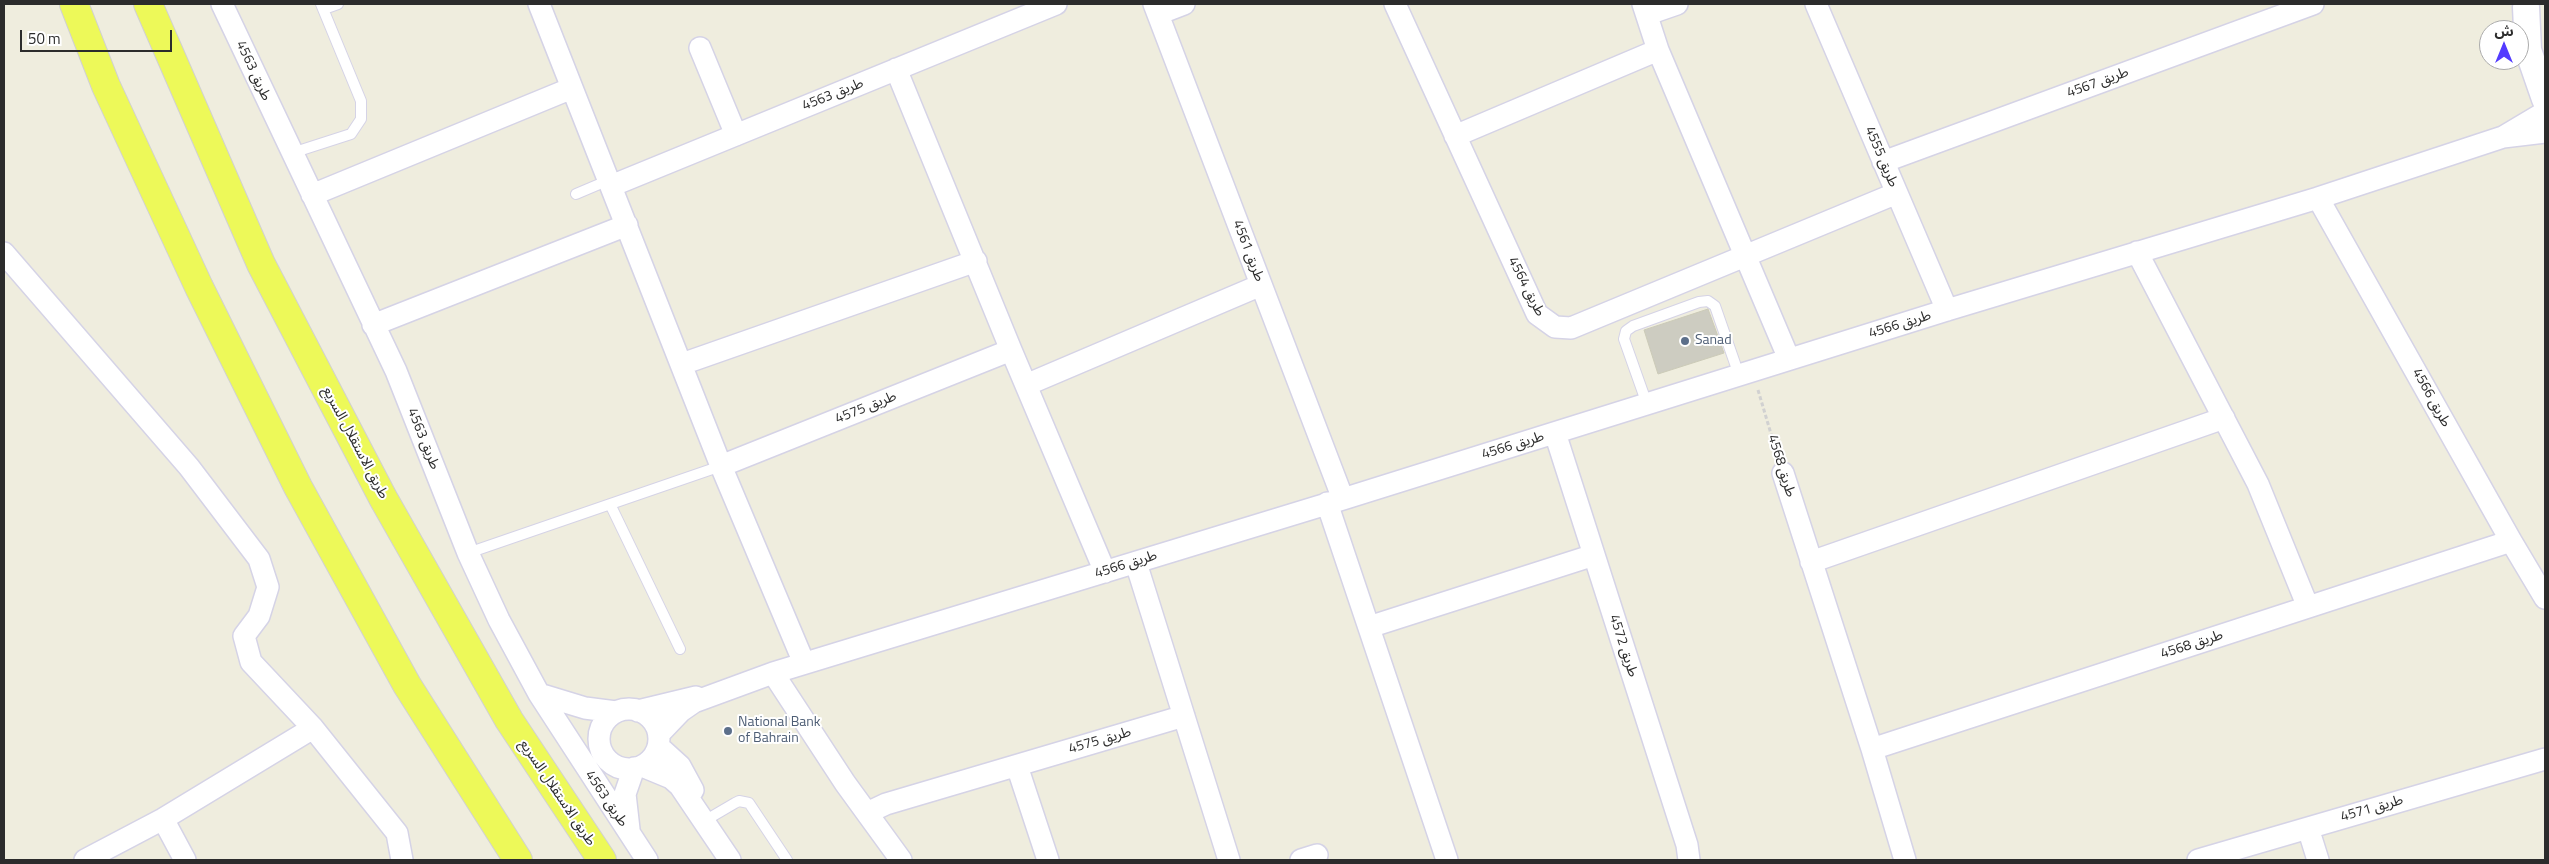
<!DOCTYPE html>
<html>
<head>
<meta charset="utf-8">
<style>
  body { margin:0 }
  #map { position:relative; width:2549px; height:864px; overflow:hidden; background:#efedde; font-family:"Titillium Web","Noto Sans Arabic",sans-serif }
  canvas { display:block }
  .frame { position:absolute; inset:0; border:5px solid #2c2c2c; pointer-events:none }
  .north { position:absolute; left:2479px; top:20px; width:50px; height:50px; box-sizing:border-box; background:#fff; border:1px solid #ababab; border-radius:50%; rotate:0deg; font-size:14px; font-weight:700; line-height:20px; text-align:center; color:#2c2c2c }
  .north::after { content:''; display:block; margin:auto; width:18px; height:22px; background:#533bff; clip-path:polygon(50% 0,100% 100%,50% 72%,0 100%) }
  .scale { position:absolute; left:20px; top:30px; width:152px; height:22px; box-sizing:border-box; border:2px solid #2c2c2c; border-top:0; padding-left:6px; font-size:15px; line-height:18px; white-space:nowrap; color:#2c2c2c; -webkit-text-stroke:4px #fff; paint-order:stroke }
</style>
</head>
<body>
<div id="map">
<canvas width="2549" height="864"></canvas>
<div class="frame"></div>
<div class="north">ش</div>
<div class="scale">50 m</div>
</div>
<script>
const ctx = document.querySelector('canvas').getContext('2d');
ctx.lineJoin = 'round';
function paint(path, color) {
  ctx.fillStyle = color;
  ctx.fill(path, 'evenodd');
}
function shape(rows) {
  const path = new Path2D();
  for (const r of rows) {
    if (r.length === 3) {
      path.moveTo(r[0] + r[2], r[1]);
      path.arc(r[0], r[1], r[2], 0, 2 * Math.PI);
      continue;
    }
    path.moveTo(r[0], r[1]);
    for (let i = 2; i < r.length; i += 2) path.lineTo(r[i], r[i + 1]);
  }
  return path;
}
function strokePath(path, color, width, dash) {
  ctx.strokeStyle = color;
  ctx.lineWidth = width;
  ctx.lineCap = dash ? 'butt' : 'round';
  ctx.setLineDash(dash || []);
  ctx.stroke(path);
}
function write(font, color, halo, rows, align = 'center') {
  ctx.font = font + ' "Titillium Web","Noto Sans Arabic",sans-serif';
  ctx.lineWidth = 4;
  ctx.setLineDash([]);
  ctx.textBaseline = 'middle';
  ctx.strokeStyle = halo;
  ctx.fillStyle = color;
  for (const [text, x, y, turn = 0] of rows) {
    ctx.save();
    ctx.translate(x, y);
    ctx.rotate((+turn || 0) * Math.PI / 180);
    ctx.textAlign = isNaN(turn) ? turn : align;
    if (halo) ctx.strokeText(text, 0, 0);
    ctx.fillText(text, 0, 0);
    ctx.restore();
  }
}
const building = shape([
  [1708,309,1724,353,1658,374,1644,330,1708,309]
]);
paint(building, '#cdccc1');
strokePath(building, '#cbcab7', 1);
const service = shape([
  [324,9,338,4],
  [292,153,351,134,361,119,361,101,321,4],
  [576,194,609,180],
  [1647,404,1624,339,1626,331,1633,326,1699,302,1708,301,1715,306,1739,375],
  [610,504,680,649],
  [468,553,721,466],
  [706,820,735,803,739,801,749,803,787,860]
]);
const minor = shape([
  [222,4,396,371,468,553,499,620,539,694,647,860],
  [539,4,721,466,804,663],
  [1154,4,1343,499],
  [1395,4,1537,314,1555,327,1571,328,1897,193],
  [1643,4,1658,50,1789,359],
  [1816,4,1947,310],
  [1158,14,1184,4],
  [1648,14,1677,4],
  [700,48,736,135],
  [896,69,1011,350,1105,572],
  [2545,112,2503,137,2545,132],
  [1455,136,1658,50],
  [1883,162,2313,4],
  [611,186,1056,4],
  [312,195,572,88],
  [2318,198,2511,541,2545,598],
  [2137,252,2258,484,2308,607],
  [4,253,189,467,259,559,268,587,259,616,244,636,251,662,313,728,397,833,402,860],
  [373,325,627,225],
  [682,364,976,261],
  [1026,385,1261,285],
  [1555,433,1687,845,1689,860],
  [721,466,1011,350],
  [1783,473,1872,749,1905,860],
  [1327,503,1447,860],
  [1811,562,2224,418],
  [1136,563,1229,860],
  [1369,627,1594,555],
  [773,673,845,783,901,860],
  [539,694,585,708,616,712],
  [629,739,30],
  [638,711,696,697],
  [659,734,681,711,694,702,773,673,1343,499,1947,310,2318,198,2503,137],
  [658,746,680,766,693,790],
  [1872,749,2511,541],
  [642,766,671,778,680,786,730,860],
  [1017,766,1048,860],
  [867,813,886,804,1184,716],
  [163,819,185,860],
  [2308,828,2318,860],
  [629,829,625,794,634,768],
  [85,860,163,819,313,728],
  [1301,860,1317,855],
  [2198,860,2545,759]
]);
const tertiary = shape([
  [2526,7,2528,50,2545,99]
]);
const primary = shape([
  [74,4,106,86,199,287,298,487,407,685,518,860],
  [148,4,261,264,383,498,509,720,602,860]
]);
strokePath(service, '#d5d3e6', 12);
strokePath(minor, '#d5d3e6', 24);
strokePath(tertiary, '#d5d3e6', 29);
strokePath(primary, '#d1d1d1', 30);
strokePath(shape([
  [1758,390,1777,454]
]), '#d1d1d1', 3, [4, 2.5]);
strokePath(service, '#fff', 10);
strokePath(minor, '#fff', 21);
strokePath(tertiary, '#fff', 26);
strokePath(primary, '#edf959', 28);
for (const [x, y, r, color] of [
  [1685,341,5,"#5c6f8a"],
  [728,731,5,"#5c6f8a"]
]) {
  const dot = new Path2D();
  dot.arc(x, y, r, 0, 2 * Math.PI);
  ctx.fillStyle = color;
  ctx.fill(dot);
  strokePath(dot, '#fff', 2);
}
write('14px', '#2c2c2c', '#fff', [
  ["طريق 4563",253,71,65],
  ["طريق 4567",2098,83,-20],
  ["طريق 4563",833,95,-22],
  ["طريق 4555",1881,157,67],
  ["طريق 4561",1248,251,69],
  ["طريق 4564",1526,287,63],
  ["طريق 4566",1900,325,-17],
  ["طريق 4566",2431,398,61],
  ["طريق 4575",866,408,-22],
  ["طريق 4563",423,439,68],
  ["طريق الاستقلال السريع",355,443,62],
  ["طريق 4566",1513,446,-17],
  ["طريق 4568",1781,466,73],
  ["طريق 4566",1126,565,-17],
  ["طريق 4568",2192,645,-18],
  ["طريق 4572",1623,646,72],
  ["طريق 4575",1100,741,-16],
  ["طريق الاستقلال السريع",557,793,56],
  ["طريق 4563",606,799,56],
  ["طريق 4571",2372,809,-16]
]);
write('14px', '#4e5e75', '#fff', [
  ["Sanad",1695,341],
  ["National Bank",738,723],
  ["of Bahrain",738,739]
], 'left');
</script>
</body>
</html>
